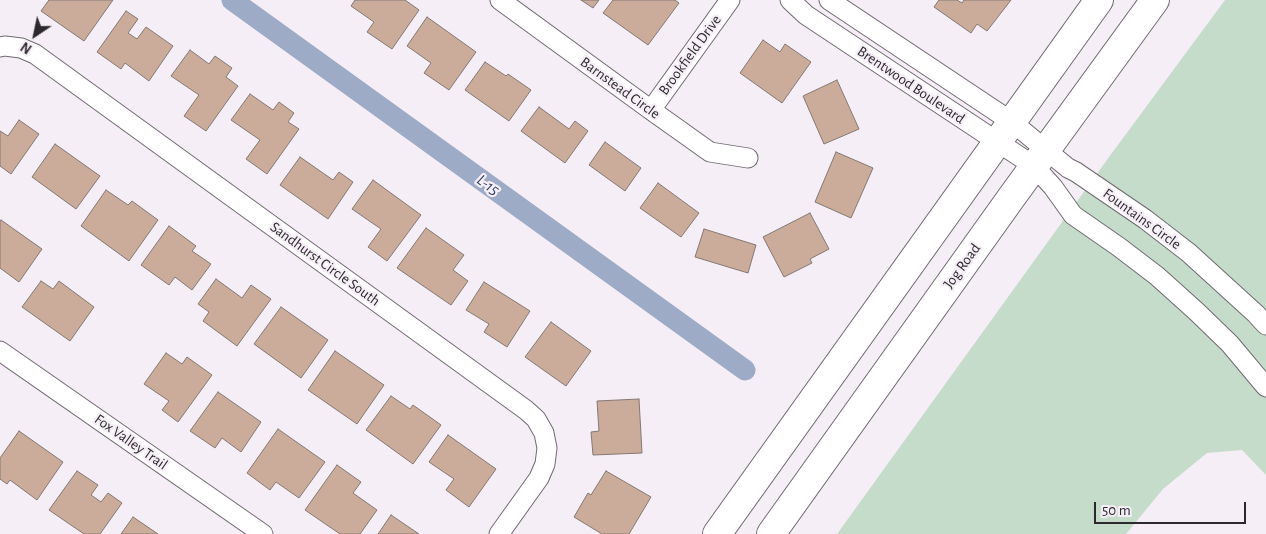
<!DOCTYPE html>
<html>
<head>
<meta charset="utf-8">
<style>
  body { margin:0 }
  #map { position:relative; width:1266px; height:534px; overflow:hidden; background:#f6eef7; font-family:"Alegreya Sans",sans-serif }
  canvas { display:block }
  .north { position:absolute; left:10px; top:10px; width:50px; height:50px; -webkit-text-stroke:4px #f6eef7; paint-order:stroke; rotate:214deg; font-size:14px; font-weight:700; line-height:20px; text-align:center; color:#2c292d }
  .north::after { content:''; display:block; margin:auto; width:18px; height:22px; background:#2c292d; clip-path:polygon(50% 0,100% 100%,50% 72%,0 100%) }
  .scale { position:absolute; left:1094px; top:502px; width:152px; height:22px; box-sizing:border-box; border:2px solid #2c292d; border-top:0; padding-left:6px; font-size:15px; line-height:18px; white-space:nowrap; color:#2c292d; -webkit-text-stroke:4px #f6eef7; paint-order:stroke }
</style>
</head>
<body>
<div id="map">
<canvas width="1266" height="534"></canvas>
<div class="north">N</div>
<div class="scale">50 m</div>
</div>
<script>
const ctx = document.querySelector('canvas').getContext('2d');
ctx.lineJoin = 'round';
function paint(path, color) {
  ctx.fillStyle = color;
  ctx.fill(path, 'evenodd');
}
function shape(rows) {
  const path = new Path2D();
  for (const r of rows) {
    path.moveTo(r[0], r[1]);
    for (let i = 2; i < r.length; i += 2) path.lineTo(r[i], r[i + 1]);
  }
  return path;
}
function strokePath(path, color, width, dash) {
  ctx.strokeStyle = color;
  ctx.lineWidth = width;
  ctx.lineCap = dash ? 'butt' : 'round';
  ctx.setLineDash(dash || []);
  ctx.stroke(path);
}
function write(font, color, halo, rows, align = 'center') {
  ctx.font = font + ' "Alegreya Sans",sans-serif';
  ctx.lineWidth = 4.5;
  ctx.setLineDash([]);
  ctx.textBaseline = 'middle';
  ctx.strokeStyle = halo;
  ctx.fillStyle = color;
  for (const [text, x, y, turn = 0] of rows) {
    ctx.save();
    ctx.translate(x, y);
    ctx.rotate((+turn || 0) * Math.PI / 180);
    ctx.textAlign = isNaN(turn) ? turn : align;
    if (halo) ctx.strokeText(text, 0, 0);
    ctx.fillText(text, 0, 0);
    ctx.restore();
  }
}
paint(shape([
  [1225,0,1266,0,1266,475,1242,450,1207,453,1163,489,1126,534,837,534,1109,157]
]), '#c6dcca');
strokePath(shape([
  [232,0,745,370]
]), '#9dabc7', 21);
const building = shape([
  [49,0,113,0,84,41,41,11,49,0],
  [355,0,405,0,419,10,392,49,367,32,374,22,351,6,355,0],
  [581,0,599,0,593,8,581,0],
  [613,0,675,0,679,3,648,45,603,13,613,0],
  [939,0,957,0,962,3,964,0,1011,0,987,31,977,24,971,33,934,7,939,0],
  [126,11,138,19,128,33,137,39,146,27,173,46,149,81,125,63,121,69,97,52,126,11],
  [427,17,476,52,449,90,424,73,431,63,407,46,427,17],
  [763,40,780,52,785,44,811,62,782,103,740,73,763,40],
  [190,50,209,64,215,56,232,68,226,77,238,86,206,131,184,116,199,95,171,76,190,50],
  [485,62,506,76,508,74,531,90,509,121,465,90,485,62],
  [837,80,859,129,824,144,803,96,837,80],
  [250,94,273,110,279,102,294,113,288,122,299,129,267,174,246,159,260,140,231,120,250,94],
  [539,107,569,129,575,121,588,131,565,163,521,131,539,107],
  [19,120,39,134,11,174,0,166,0,131,8,136,19,120],
  [605,142,641,168,625,191,589,165,605,142],
  [55,144,100,176,76,209,32,177,55,144],
  [836,152,873,168,851,218,815,202,836,152],
  [300,157,333,180,339,172,353,182,328,219,280,185,300,157],
  [373,180,421,215,387,261,368,247,381,229,352,209,373,180],
  [658,183,699,213,681,237,640,208,658,183],
  [106,190,128,205,132,201,158,220,129,261,81,226,106,190],
  [810,213,829,249,810,259,812,263,784,277,763,237,810,213],
  [1,220,42,249,19,282,0,268,0,222,1,220],
  [169,226,196,246,192,251,211,264,192,290,175,277,169,285,141,265,169,226],
  [426,228,464,255,453,270,468,281,451,305,397,268,426,228],
  [704,229,756,245,748,273,695,257,704,229],
  [216,279,242,298,251,285,271,299,237,346,203,321,209,312,198,304,216,279],
  [41,281,53,289,59,281,94,307,70,341,22,307,41,281],
  [484,282,530,311,507,347,484,332,489,324,466,310,484,282],
  [281,307,328,340,301,378,254,344,281,307],
  [551,322,591,351,566,386,525,357,551,322],
  [335,351,384,385,357,424,308,390,335,351],
  [166,353,182,364,187,357,212,375,178,422,162,410,169,401,144,384,166,353],
  [218,392,261,422,241,452,222,438,215,448,190,431,218,392],
  [391,396,410,409,413,405,441,425,413,464,366,430,391,396],
  [639,399,642,453,593,455,591,432,599,431,597,401,639,399],
  [278,429,325,462,299,498,276,482,270,490,247,473,278,429],
  [19,431,63,462,37,500,10,480,7,484,0,479,0,458,19,431],
  [448,435,496,469,469,507,446,490,454,479,429,462,448,435],
  [337,465,361,482,353,493,377,510,360,534,340,534,305,510,337,465],
  [77,471,98,485,91,495,101,502,108,493,122,503,100,534,84,534,49,510,77,471],
  [606,471,651,497,629,534,602,534,574,517,588,493,591,495,606,471],
  [391,515,419,534,378,534,391,515],
  [133,517,158,534,121,534,133,517]
]);
paint(building, '#cbac9b');
strokePath(building, '#827873', 1);
const street = shape([
  [500,0,651,110,710,152,748,158],
  [790,0,806,15,1034,166,1053,187,1073,215,1119,247,1157,276,1197,312,1230,344,1266,387],
  [829,0,1012,122,1068,168,1076,172,1145,219,1189,253,1256,314,1266,325],
  [0,47,5,46,21,48,35,54,526,410,536,419,544,433,547,448,545,464,539,478,499,534],
  [651,110,730,0],
  [0,351,263,534]
]);
const secondary = shape([
  [717,534,1099,0],
  [771,534,1011,198,1155,0]
]);
strokePath(street, '#706970', 21);
strokePath(secondary, '#706970', 30);
strokePath(street, '#fff', 19);
strokePath(secondary, '#fff', 28);
write('15px', '#2c292d', '#f6eef7', [
  ["Brookfield Drive",690,55,-54],
  ["Brentwood Boulevard",911,85,34],
  ["Barnstead Circle",620,88,36],
  ["Fountains Circle",1142,219,36],
  ["Sandhurst Circle South",325,264,36],
  ["Jog Road",962,266,-54],
  ["Fox Valley Trail",131,442,35]
]);
write('italic 16px', '#273961', '#f6eef7', [
  ["L-15",488,185,36]
]);
</script>
</body>
</html>
